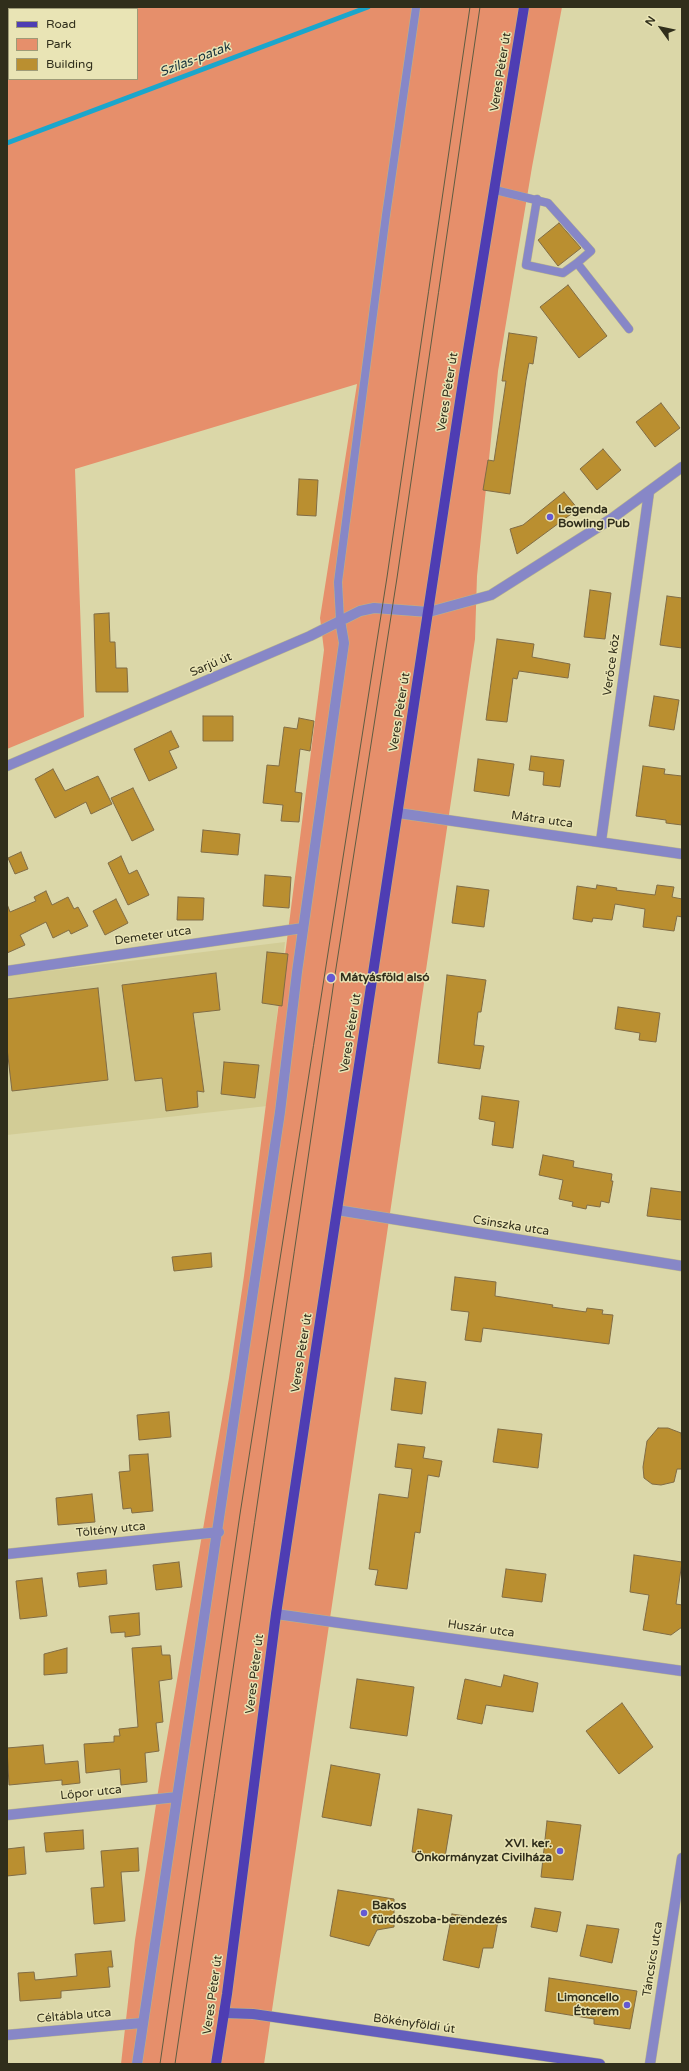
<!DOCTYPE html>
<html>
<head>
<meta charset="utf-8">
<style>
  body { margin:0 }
  #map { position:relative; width:689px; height:2071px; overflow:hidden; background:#dbd7a8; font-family:"Varela Round",sans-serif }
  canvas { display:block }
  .frame { position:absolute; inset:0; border:8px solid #302e1b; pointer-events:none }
  .legend { position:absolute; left:8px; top:8px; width:130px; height:72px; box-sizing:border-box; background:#e9e4b5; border:1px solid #9f9b77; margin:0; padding:5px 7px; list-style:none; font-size:12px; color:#302e1b }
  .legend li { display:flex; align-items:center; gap:8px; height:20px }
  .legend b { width:20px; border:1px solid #9f9b77 }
  .north { position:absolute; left:641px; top:8px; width:40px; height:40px; -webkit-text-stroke:3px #e9e4b5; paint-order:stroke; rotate:303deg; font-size:11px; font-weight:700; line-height:16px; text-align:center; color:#302e1b }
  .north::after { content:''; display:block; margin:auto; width:14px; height:18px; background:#302e1b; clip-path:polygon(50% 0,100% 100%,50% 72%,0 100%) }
</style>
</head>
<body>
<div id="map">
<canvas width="689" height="2071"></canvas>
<div class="frame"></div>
<ul class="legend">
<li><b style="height:5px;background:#4e3db3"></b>Road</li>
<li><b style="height:11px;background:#e68f6b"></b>Park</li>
<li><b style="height:11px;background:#ba8f30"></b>Building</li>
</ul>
<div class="north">N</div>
</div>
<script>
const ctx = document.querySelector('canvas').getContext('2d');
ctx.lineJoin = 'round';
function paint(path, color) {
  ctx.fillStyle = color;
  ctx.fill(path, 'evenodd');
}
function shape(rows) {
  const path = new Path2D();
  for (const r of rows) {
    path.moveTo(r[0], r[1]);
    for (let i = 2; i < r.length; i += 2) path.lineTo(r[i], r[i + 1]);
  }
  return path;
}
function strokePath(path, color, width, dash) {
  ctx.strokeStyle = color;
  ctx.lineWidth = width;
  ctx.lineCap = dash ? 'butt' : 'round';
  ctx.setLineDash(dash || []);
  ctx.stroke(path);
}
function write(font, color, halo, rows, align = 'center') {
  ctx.font = font + ' "Varela Round",sans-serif';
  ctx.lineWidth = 3;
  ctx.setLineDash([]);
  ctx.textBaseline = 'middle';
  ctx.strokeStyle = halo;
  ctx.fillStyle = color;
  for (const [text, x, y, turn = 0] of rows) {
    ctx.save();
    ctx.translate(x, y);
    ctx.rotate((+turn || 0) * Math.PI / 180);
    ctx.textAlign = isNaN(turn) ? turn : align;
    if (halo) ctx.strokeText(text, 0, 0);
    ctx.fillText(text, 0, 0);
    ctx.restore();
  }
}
paint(shape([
  [285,942,267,1106,7,1135,7,976]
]), '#d2cc96');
paint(shape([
  [7,7,562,7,532,167,498,371,477,576,475,639,264,2064,121,2064,135,1940,160,1779,229,1378,244,1276,324,650,320,618,357,384,75,469,84,717,7,749],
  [9,9,137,9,137,79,9,79]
]), '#e68f6b');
strokePath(shape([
  [7,143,368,7]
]), '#1ba6cc', 5);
const building = shape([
  [559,223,581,248,558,266,538,240,559,223],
  [568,285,607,336,579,358,540,307,568,285],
  [509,333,537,337,533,364,529,363,526,380,510,494,483,490,488,460,494,461,506,381,502,381,509,333],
  [661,403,680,428,655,447,636,422,661,403],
  [603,449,621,470,597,490,580,469,603,449],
  [299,479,318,480,316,516,297,515,299,479],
  [564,492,578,509,517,554,510,529,523,525,564,492],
  [590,590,611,593,605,639,584,637,590,590],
  [667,596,682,598,682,648,660,645,667,596],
  [109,613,110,642,115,642,116,668,127,668,128,692,96,692,94,614,109,613],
  [497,639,534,644,532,657,570,664,568,678,519,671,517,679,513,678,507,722,486,720,497,639],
  [654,696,679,700,674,730,649,726,654,696],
  [203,716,233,716,233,741,203,741,203,716],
  [299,718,314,721,310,751,300,749,295,792,302,793,299,822,281,821,283,805,263,803,267,765,279,766,284,727,297,729,299,718],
  [171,731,179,747,169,751,177,768,149,781,134,749,171,731],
  [531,756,564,760,560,787,543,785,544,772,529,770,531,756],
  [478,759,514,764,509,796,474,791,478,759],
  [643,766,665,769,664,774,682,776,682,825,666,823,666,820,636,816,643,766],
  [53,769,65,791,98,776,112,804,91,814,86,802,55,818,35,779,53,769],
  [133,788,154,830,132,841,111,798,133,788],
  [203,830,240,834,238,855,201,852,203,830],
  [21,852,28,869,15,874,8,858,21,852],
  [121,856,129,874,137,870,149,895,128,905,108,863,121,856],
  [265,875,291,877,289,908,263,906,265,875],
  [597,885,617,888,616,890,655,895,657,885,674,887,672,897,682,899,682,917,677,916,674,931,643,927,645,909,615,904,612,920,593,918,592,922,573,919,577,886,596,889,597,885],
  [457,886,489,890,484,927,452,923,457,886],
  [46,891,52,905,68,897,74,909,78,907,88,926,71,934,69,930,53,938,46,922,20,935,25,945,7,953,7,904,10,912,36,901,34,897,46,891],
  [178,897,204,898,203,920,177,920,178,897],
  [116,899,128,923,105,935,93,911,116,899],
  [267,952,288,954,282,1006,262,1003,267,952],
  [216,973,220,1010,193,1013,204,1092,197,1091,198,1107,166,1111,162,1078,135,1081,122,985,216,973],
  [447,975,486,980,481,1012,478,1012,474,1045,484,1046,480,1069,438,1063,447,975],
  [98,988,108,1080,12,1091,7,1048,7,999,98,988],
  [618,1007,660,1013,656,1042,639,1040,640,1033,615,1029,618,1007],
  [224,1062,259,1065,255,1098,221,1094,224,1062],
  [482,1096,519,1101,513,1148,492,1145,495,1122,479,1119,482,1096],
  [543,1155,574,1161,573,1167,612,1174,611,1181,613,1181,609,1203,601,1201,600,1207,587,1205,586,1209,572,1206,573,1202,559,1199,563,1180,539,1175,543,1155],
  [651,1188,682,1192,682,1220,647,1216,651,1188],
  [211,1253,212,1267,174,1271,172,1257,211,1253],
  [455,1277,496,1282,495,1296,553,1305,552,1307,586,1312,587,1308,603,1310,602,1314,613,1315,609,1344,483,1328,481,1342,465,1340,469,1312,451,1310,455,1277],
  [395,1378,426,1382,422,1414,391,1410,395,1378],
  [169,1412,171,1437,139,1440,137,1415,169,1412],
  [658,1428,668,1428,681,1433,682,1446,682,1469,677,1469,674,1482,661,1485,652,1484,644,1478,643,1467,647,1441,658,1428],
  [498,1429,542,1434,538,1468,493,1462,498,1429],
  [398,1444,425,1447,423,1458,442,1461,439,1477,428,1475,420,1533,415,1532,407,1589,375,1585,378,1570,369,1569,379,1494,408,1498,412,1469,395,1467,398,1444],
  [148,1454,153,1511,132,1513,131,1508,123,1509,119,1472,130,1471,129,1455,148,1454],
  [92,1494,95,1522,58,1525,56,1498,92,1494],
  [634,1555,682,1562,676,1604,682,1605,682,1627,671,1635,643,1630,649,1595,630,1592,634,1555],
  [179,1562,182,1587,156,1590,153,1565,179,1562],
  [506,1569,546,1574,542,1602,502,1597,506,1569],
  [106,1570,107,1584,79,1587,77,1573,106,1570],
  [42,1578,47,1616,20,1619,16,1581,42,1578],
  [139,1613,140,1635,125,1637,125,1632,111,1633,109,1616,139,1613],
  [161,1646,162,1655,170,1655,172,1679,159,1681,163,1722,156,1723,159,1751,145,1753,147,1782,121,1785,120,1769,86,1773,84,1744,114,1742,114,1736,120,1736,119,1729,138,1727,132,1648,161,1646],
  [67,1648,67,1673,44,1675,44,1654,67,1648],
  [504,1675,538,1683,533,1712,486,1705,482,1724,457,1719,465,1679,501,1687,504,1675],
  [357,1679,414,1687,407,1736,350,1728,357,1679],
  [622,1703,653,1747,619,1774,586,1731,622,1703],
  [43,1745,45,1764,78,1761,80,1783,62,1785,62,1780,9,1785,7,1748,43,1745],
  [331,1765,380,1774,371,1826,322,1817,331,1765],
  [418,1809,452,1815,445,1857,412,1852,418,1809],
  [547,1821,581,1825,573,1880,541,1877,547,1821],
  [83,1830,84,1849,46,1852,44,1833,83,1830],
  [24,1847,26,1874,7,1876,7,1849,24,1847],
  [138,1848,139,1871,121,1872,125,1921,94,1924,91,1888,104,1887,101,1851,138,1848],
  [338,1890,394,1899,394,1927,377,1930,369,1946,330,1936,338,1890],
  [535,1908,561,1912,557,1932,531,1927,535,1908],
  [452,1914,498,1921,493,1948,483,1948,479,1968,443,1960,452,1914],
  [587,1925,619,1929,612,1963,580,1956,587,1925],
  [111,1951,113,1967,108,1967,110,1987,61,1991,61,1998,20,2001,18,1973,34,1972,35,1980,77,1976,75,1954,111,1951],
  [549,1978,637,1991,630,2029,594,2024,594,2019,545,2011,549,1978]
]);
paint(building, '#ba8f30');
strokePath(building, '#816c45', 1);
const lane = shape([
  [495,190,548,203,591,251,577,263,629,329],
  [537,199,526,265,563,273,577,263],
  [340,620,338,582,386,215,416,8]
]);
const street = shape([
  [7,766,310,636,360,611,374,608,429,612,491,595,611,519,682,467],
  [398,813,682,854],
  [601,841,649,492],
  [7,971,303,928],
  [337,1210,682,1266],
  [7,1554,219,1532],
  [276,1614,682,1671],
  [7,1815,177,1797],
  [7,2035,142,2023],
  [137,2064,280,1112,297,972,344,643,340,620],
  [650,2064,682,1858]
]);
const secondary = shape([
  [224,2013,253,2014,600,2064]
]);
const primary = shape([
  [216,2064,227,1994,276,1614,316,1348,464,375,524,7]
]);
strokePath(lane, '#b9b58c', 9);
strokePath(street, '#b9b58c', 11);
strokePath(secondary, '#b9b58c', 11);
strokePath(primary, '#b9b58c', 11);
strokePath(lane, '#8787c7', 8);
strokePath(street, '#8787c7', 10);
strokePath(secondary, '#645ebd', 10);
strokePath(primary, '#4e3db3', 10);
strokePath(shape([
  [160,2064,240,1514,387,577,470,7],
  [175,2064,334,981,397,578,480,7]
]), '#5f5c42', 1);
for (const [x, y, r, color] of [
  [550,517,4,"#6559d2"],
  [331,978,5,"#6559d2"],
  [560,1851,4,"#6559d2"],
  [364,1913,4,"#6559d2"],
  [627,2005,4,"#6559d2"]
]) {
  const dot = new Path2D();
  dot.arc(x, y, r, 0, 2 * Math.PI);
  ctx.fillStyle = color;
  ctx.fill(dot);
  strokePath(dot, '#e9e4b5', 1.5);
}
write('12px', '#302e1b', '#e9e4b5', [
  ["Veres Péter út",501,72,-81],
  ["Veres Péter út",448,392,-81],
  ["Sarjú út",211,665,-23],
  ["Verőce köz",612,665,-82],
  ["Veres Péter út",400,712,-81],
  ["Mátra utca",542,820,8],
  ["Demeter utca",153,936,-8],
  ["Veres Péter út",351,1033,-81],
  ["Csinszka utca",511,1226,9],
  ["Veres Péter út",302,1353,-81],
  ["Töltény utca",111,1530,-6],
  ["Huszár utca",481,1629,8],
  ["Veres Péter út",255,1674,-83],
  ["Lőpor utca",91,1793,-6],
  ["Táncsics utca",653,1959,-81],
  ["Veres Péter út",213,1995,-82],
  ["Céltábla utca",74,2016,-5],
  ["Bökényföldi út",414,2024,8]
]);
write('bold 12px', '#302e1b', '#e9e4b5', [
  ["Legenda",558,510],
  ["Bowling Pub",558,524],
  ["Mátyásföld alsó",340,978],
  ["XVI. ker.",552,1844,"right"],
  ["Önkormányzat Civilháza",552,1858,"right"],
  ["Bakos",372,1906],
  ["fürdőszoba-berendezés",372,1920],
  ["Limoncello",619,1998,"right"],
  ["Étterem",619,2012,"right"]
], 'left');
write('italic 13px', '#1a343e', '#e9e4b5', [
  ["Szilas-patak",195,60,-21]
]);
</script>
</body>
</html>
